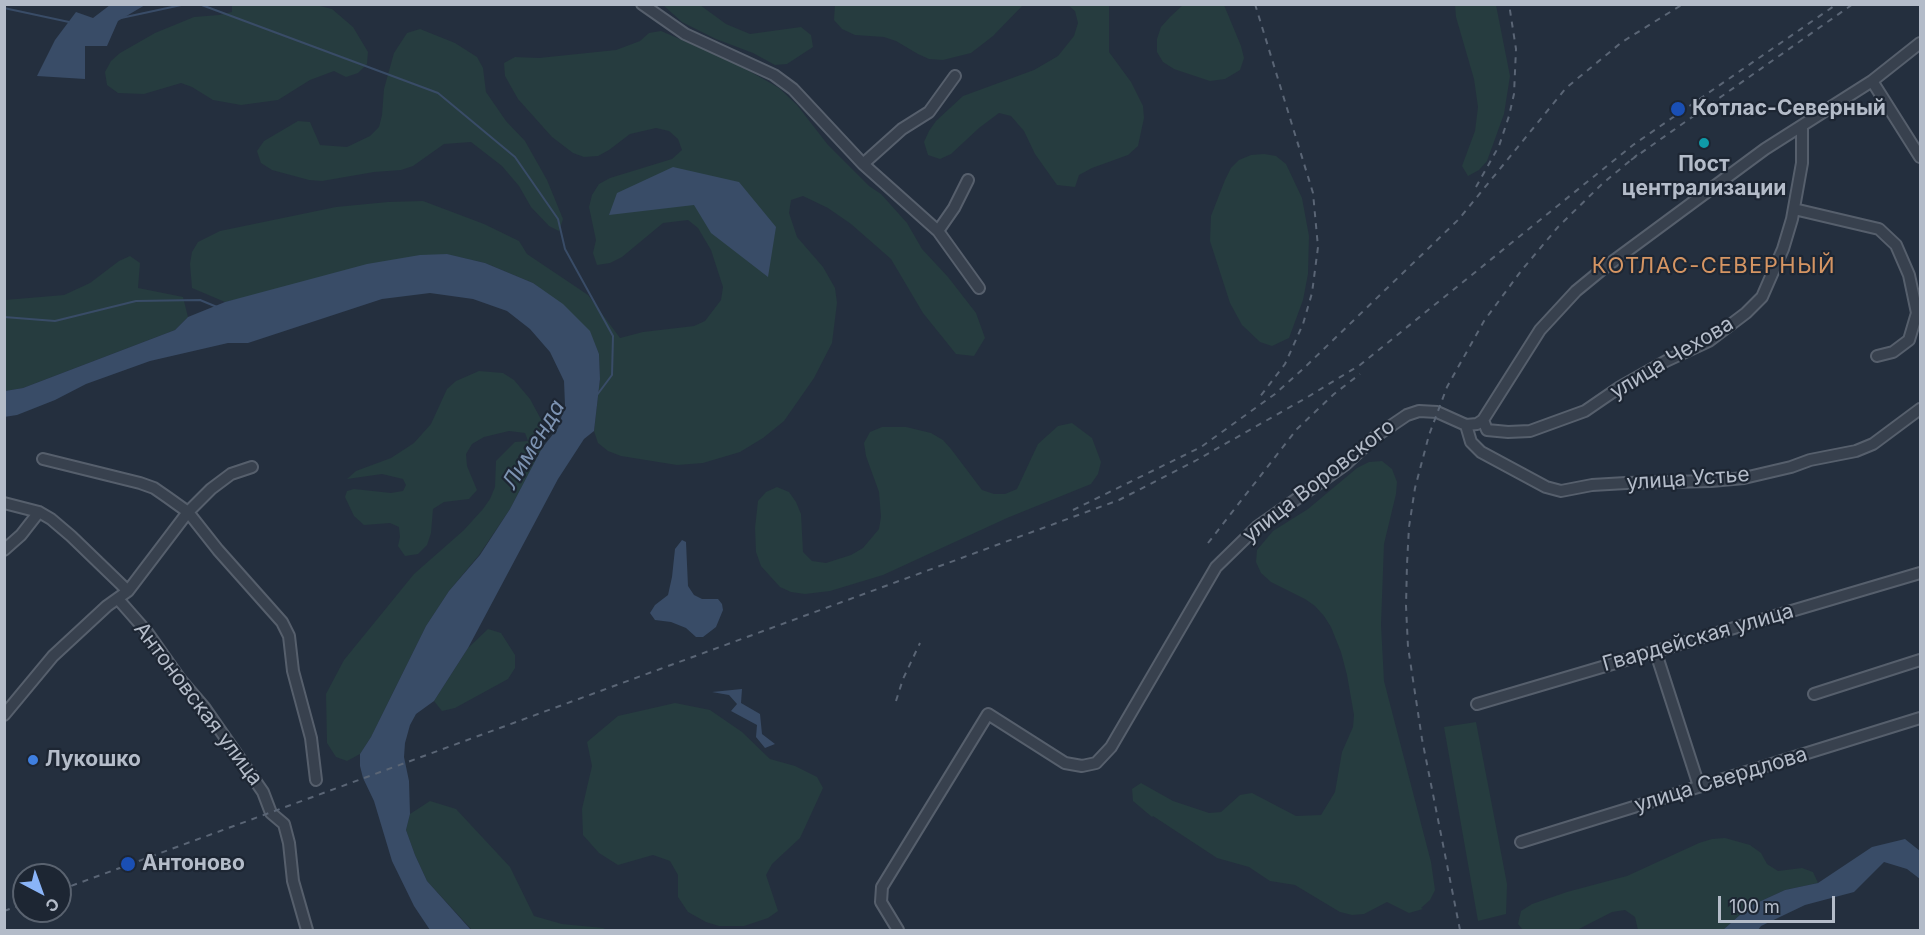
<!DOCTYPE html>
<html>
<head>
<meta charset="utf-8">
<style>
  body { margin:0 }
  #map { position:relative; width:1925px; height:935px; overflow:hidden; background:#242f3e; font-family:Inter,sans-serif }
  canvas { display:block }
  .frame { position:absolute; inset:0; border:6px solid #b4bcc9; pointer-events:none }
  .north { position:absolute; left:12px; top:863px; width:60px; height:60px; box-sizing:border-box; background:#1d2633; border:2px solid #59626f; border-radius:50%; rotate:139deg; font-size:16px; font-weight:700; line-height:24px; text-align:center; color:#b4bcc9 }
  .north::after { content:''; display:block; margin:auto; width:21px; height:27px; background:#8ab4f8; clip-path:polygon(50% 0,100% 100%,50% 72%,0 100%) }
  .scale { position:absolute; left:1718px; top:896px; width:117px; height:27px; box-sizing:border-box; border:3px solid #b4bcc9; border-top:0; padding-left:8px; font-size:18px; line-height:21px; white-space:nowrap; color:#b4bcc9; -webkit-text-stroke:4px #1d2633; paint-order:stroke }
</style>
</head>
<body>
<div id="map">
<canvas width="1925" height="935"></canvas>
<div class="frame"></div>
<div class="north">С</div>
<div class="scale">100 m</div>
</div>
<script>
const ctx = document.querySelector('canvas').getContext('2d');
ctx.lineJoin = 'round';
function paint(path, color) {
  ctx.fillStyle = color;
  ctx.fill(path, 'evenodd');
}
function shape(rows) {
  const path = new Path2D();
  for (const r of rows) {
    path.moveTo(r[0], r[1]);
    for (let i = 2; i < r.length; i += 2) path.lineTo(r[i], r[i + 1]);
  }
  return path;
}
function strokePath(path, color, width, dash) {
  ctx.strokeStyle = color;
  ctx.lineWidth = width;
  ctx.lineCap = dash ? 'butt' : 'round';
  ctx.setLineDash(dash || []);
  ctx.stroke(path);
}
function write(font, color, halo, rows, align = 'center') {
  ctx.font = font + ' Inter,sans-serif';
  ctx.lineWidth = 4.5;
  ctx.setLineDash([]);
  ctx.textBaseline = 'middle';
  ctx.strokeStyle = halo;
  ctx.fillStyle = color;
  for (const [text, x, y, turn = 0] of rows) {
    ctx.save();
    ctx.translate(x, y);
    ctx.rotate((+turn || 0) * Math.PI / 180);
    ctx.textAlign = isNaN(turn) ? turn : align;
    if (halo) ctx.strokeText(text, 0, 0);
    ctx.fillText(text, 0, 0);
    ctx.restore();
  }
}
paint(shape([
  [1184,4,1224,5,1241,46,1244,58,1240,70,1225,79,1210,81,1174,69,1163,62,1157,52,1157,39,1161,27,1170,17],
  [316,5,332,9,353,27,368,52,367,64,358,73,346,77,334,71,310,80,278,100,241,105,213,100,192,87,181,83,144,94,118,93,107,85,105,72,111,61,120,53,155,33,194,17,219,15,232,12,232,5],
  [663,5,700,5,726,24,750,34,801,27,811,35,813,47,787,64,775,65,753,53,716,39,682,22],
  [835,5,835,4,1023,5,993,36,971,53,943,60,929,59,918,54,896,41,884,37,855,35,842,29,834,20],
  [1068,5,1109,5,1109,52,1131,82,1143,106,1144,118,1138,146,1128,155,1092,168,1079,175,1075,187,1057,185,1035,154,1024,131,1011,116,999,113,979,128,951,154,940,159,928,155,924,142,929,131,936,121,963,96,1034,70,1058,56,1074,36,1078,23,1075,11],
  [1455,5,1496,5,1510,76,1504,114,1487,161,1479,170,1468,176,1462,166,1475,131,1478,107,1474,79,1456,17],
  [420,29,455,43,477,57,483,68,486,92,506,121,525,141,547,180,563,219,559,231,549,226,531,207,519,186,502,166,471,142,444,144,413,166,401,170,374,172,322,181,309,180,272,170,261,163,257,151,264,141,298,121,310,122,320,145,347,147,370,136,379,127,382,115,384,89,394,53,407,33],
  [661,31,731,61,767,81,779,88,797,105,828,145,869,186,881,194,907,223,922,249,948,277,976,313,985,338,974,356,956,354,923,313,891,259,851,224,828,208,803,196,791,200,789,213,797,237,823,267,835,288,837,303,832,343,814,378,784,421,763,438,740,452,703,463,677,465,621,456,608,451,598,443,594,431,600,379,599,354,589,331,533,283,485,263,446,254,225,302,192,288,190,264,192,252,198,242,220,231,336,207,388,202,423,201,484,224,519,241,527,254,588,295,620,338,643,332,694,326,705,321,721,300,723,287,711,250,698,228,688,220,663,223,622,257,610,263,597,265,593,253,596,240,589,207,592,195,599,184,610,178,672,159,682,150,678,139,669,131,656,128,630,134,609,150,598,156,584,157,573,153,552,137,518,99,505,76,504,63,515,57,539,58,616,50,640,41,649,33],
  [1264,154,1276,156,1286,164,1302,198,1309,236,1308,274,1303,300,1289,338,1272,346,1260,342,1242,325,1230,303,1210,241,1211,216,1225,180,1231,168,1239,160,1251,155],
  [130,256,140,263,138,288,183,297,188,317,175,330,23,388,5,391,5,300,64,295,90,283,119,261],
  [479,371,503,373,514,380,530,399,543,423,542,448,510,509,479,555,449,591,426,626,371,737,360,754,347,761,336,757,327,743,326,694,344,660,414,574,464,530,483,509,490,499,495,487,496,461,515,442,528,441,525,433,509,431,484,437,472,444,466,454,467,466,477,490,469,499,444,502,433,509,431,533,427,545,418,554,405,556,398,546,400,537,399,527,390,523,364,525,354,516,345,497,347,491,354,489,391,493,403,491,406,485,403,479,382,474,347,479,356,471,391,458,414,443,431,424,447,389,456,381],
  [1072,423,1092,438,1101,462,1098,474,1091,484,1007,518,883,575,830,591,805,594,791,592,780,587,761,566,756,552,755,528,758,501,766,492,777,487,789,492,796,502,801,514,803,552,812,561,826,563,851,555,863,548,879,529,881,517,879,492,866,456,864,443,870,432,882,427,906,427,931,433,943,440,951,449,982,490,994,494,1005,494,1017,489,1038,444,1058,426],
  [1382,461,1392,469,1397,482,1396,494,1384,544,1381,625,1384,681,1431,862,1435,890,1430,900,1421,908,1423,909,1409,913,1387,902,1364,914,1352,915,1340,912,1295,885,1270,881,1249,867,1217,858,1153,816,1152,817,1133,801,1132,789,1141,783,1173,801,1209,813,1221,812,1240,795,1252,793,1296,816,1321,815,1335,792,1342,752,1353,727,1354,715,1347,675,1341,652,1331,627,1324,616,1315,606,1305,599,1271,582,1261,573,1256,562,1257,550,1273,531,1308,509,1357,468,1369,462],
  [488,629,501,633,515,655,515,668,508,679,455,708,442,711,434,701,468,648],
  [675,703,710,710,742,732,770,759,795,766,817,777,823,788,800,838,772,864,766,875,778,911,768,918,744,926,719,926,706,922,688,912,678,897,678,875,670,861,653,855,618,865,599,853,583,835,582,809,592,766,587,742,618,716],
  [1476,722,1507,884,1506,914,1478,921,1444,727],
  [430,801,456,809,510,867,534,916,562,924,603,928,607,930,472,930,427,881,415,855,406,830,410,814],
  [1725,838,1750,845,1761,853,1767,864,1778,871,1802,868,1813,872,1818,883,1785,890,1750,906,1723,930,1638,930,1635,917,1625,910,1612,912,1577,930,1523,930,1518,924,1521,911,1532,904,1567,892,1627,876,1699,843,1712,839]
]), '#263c3f');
paint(shape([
  [110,5,145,5,118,21,107,46,85,46,85,79,37,76,55,40,76,12,93,18],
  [673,167,739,182,776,227,768,277,711,233,694,205,609,215,617,193],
  [447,254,485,263,533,283,563,304,590,331,599,354,600,379,594,431,584,439,558,479,468,648,434,701,416,714,410,725,405,743,404,757,409,781,410,814,406,830,415,855,427,881,471,930,430,930,414,906,392,861,374,801,363,778,360,766,360,754,371,737,426,626,449,591,480,555,510,509,542,448,558,428,565,405,564,381,550,352,530,329,507,311,473,299,430,293,382,299,248,343,228,343,150,361,86,384,55,400,17,415,4,417,5,391,23,388,175,330,188,317,225,302,367,264,420,255],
  [682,540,686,542,688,586,694,595,702,599,718,599,722,604,723,610,716,627,703,637,696,637,686,628,671,622,655,620,650,613,655,605,668,595,672,577,675,549],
  [742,689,741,703,760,714,762,734,775,744,765,748,756,737,757,725,731,711,737,704,729,695,712,692],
  [1905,839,1920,851,1920,879,1907,869,1884,862,1854,892,1805,905,1761,926,1758,930,1723,930,1750,906,1785,890,1818,883,1872,847]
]), '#394c67');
strokePath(shape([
  [199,4,438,93,515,157,558,219,565,249,613,336,612,375,597,395],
  [4,8,69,22],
  [121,18,186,4],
  [4,317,55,321,136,301,200,300,217,307]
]), '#394c67', 2);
const minor = shape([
  [642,4,685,34,774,75,793,89,863,164,938,231,979,288],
  [1872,81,1920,157],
  [863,164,902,129,929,112,955,76],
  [1794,209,1879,229,1896,245,1909,275,1917,313,1909,340,1893,352,1877,356],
  [938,231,954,208,968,180],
  [1483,420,1487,430,1508,432,1530,431,1585,411,1620,387,1666,361,1709,341,1746,313,1762,297,1783,249,1792,219,1802,163,1802,126],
  [1466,425,1471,442,1481,452,1546,487,1561,491,1592,485,1626,483,1711,481,1744,478,1791,467,1810,460,1856,451,1873,444,1920,409],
  [43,459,140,483,154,488,167,497,188,512,218,550,282,622,289,636,293,671,311,738,316,780],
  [4,503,39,512,51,519,71,536,128,591],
  [4,550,21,535,39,512],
  [118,599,147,632,180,679,204,707,263,792,271,813,284,824,289,843,293,881,307,930],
  [1655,650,1699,786],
  [1814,694,1920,660],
  [1477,704,1920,573],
  [4,715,53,656,107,606,128,591,188,512,211,489,231,474,252,467],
  [1521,842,1920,718],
  [898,930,881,902,882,887,988,714,1065,763,1082,766,1096,763,1111,747,1216,567,1257,527,1346,464,1376,436,1407,415,1419,411,1437,412,1466,425,1477,424,1483,420,1540,330,1576,291,1604,268,1765,149,1872,81,1920,43]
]);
strokePath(minor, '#565f6c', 14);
strokePath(minor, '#38414e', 10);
strokePath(shape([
  [1255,4,1313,193,1318,247,1312,293,1303,324,1285,364,1259,398],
  [1631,160,1853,4],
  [1476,187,1499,146,1509,116,1514,94,1516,49,1509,4],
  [1073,510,1201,447,1275,394,1303,369,1459,219,1566,88,1622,42,1683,4],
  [1208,543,1297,429,1334,394,1360,374],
  [896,701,903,679,920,643],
  [60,890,1119,500,1195,461,1306,398,1360,365,1633,145,1837,4],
  [4,911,24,904],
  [1460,930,1422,739,1408,647,1406,606,1407,564,1409,527,1415,488,1429,435,1447,387,1484,321,1521,271,1558,227,1602,184,1637,155]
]), '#5a6575', 2, [6, 6]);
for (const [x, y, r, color] of [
  [1678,109,8,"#1a4fb4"],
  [1704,143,6,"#0f9aa8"],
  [33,760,6,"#3f7fe0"],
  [128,864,8,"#1a4fb4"]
]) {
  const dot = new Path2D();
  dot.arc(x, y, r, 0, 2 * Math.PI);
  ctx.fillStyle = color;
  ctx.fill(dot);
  strokePath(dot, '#1d2633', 2);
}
write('bold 21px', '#b4bcc9', '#1d2633', [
  ["Котлас-Северный",1692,109],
  ["Пост",1704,165,"center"],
  ["централизации",1704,189,"center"],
  ["Лукошко",45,760],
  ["Антоново",142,864]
], 'left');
write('21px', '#b4bcc9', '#1d2633', [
  ["улица Чехова",1672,358,-31],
  ["улица Устье",1688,479,-4],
  ["улица Воровского",1319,481,-38],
  ["Гвардейская улица",1698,638,-16],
  ["Антоновская улица",198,704,53],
  ["улица Свердлова",1721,780,-17]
]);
ctx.letterSpacing = '1.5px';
write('22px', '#d59563', '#1d2633', [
  ["КОТЛАС-СЕВЕРНЫЙ",1714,266]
]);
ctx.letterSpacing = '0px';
write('italic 22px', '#7c92b1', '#1d2633', [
  ["Лименда",534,445,-59]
]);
</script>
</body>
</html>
